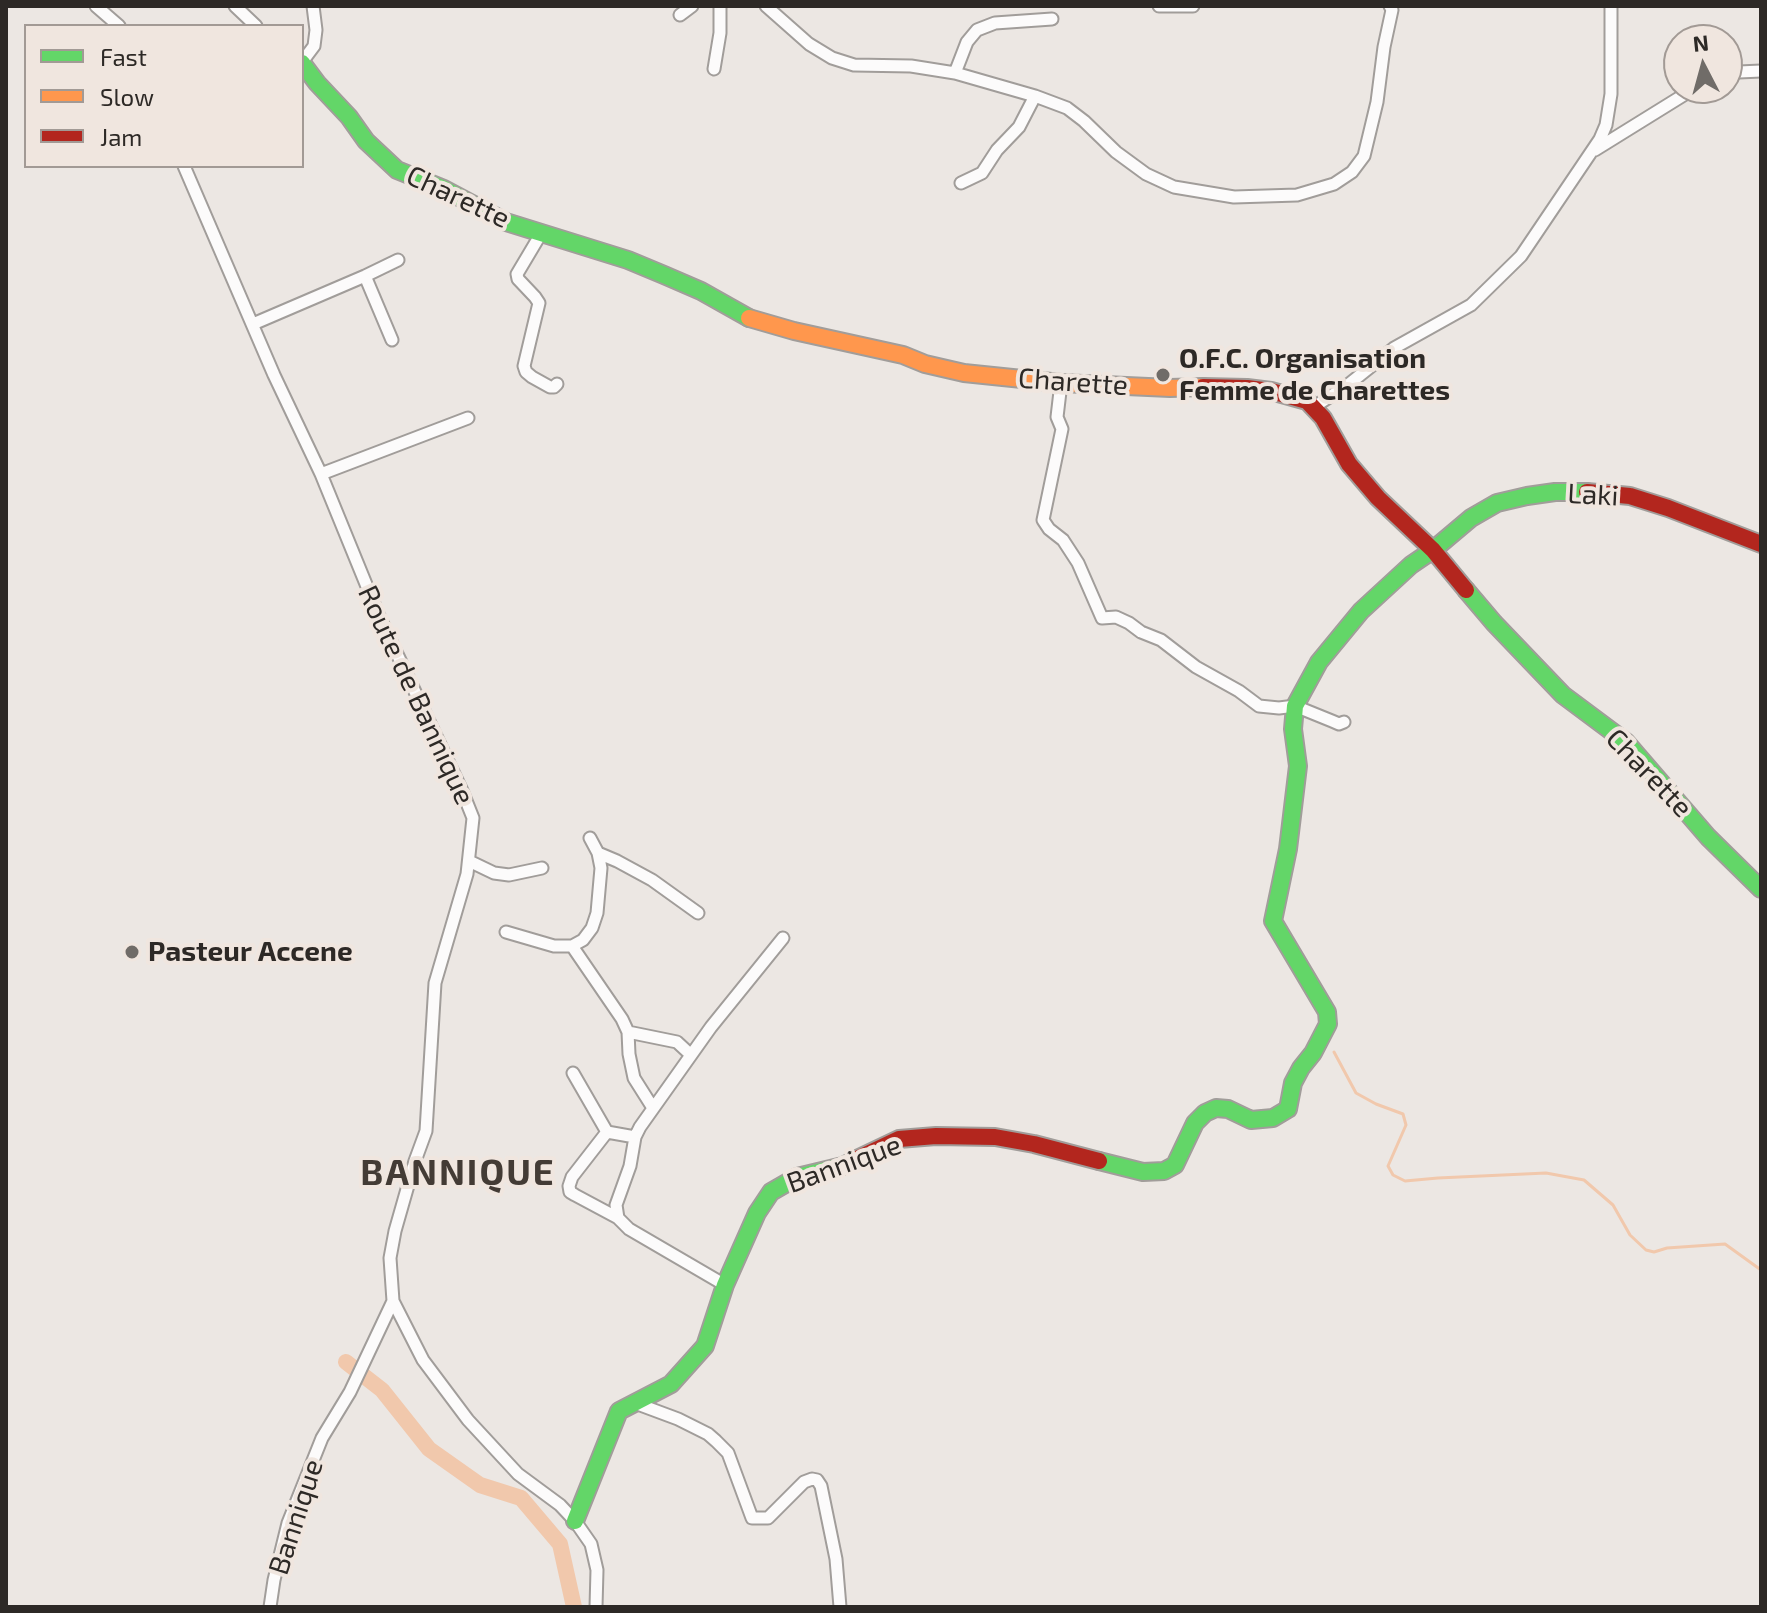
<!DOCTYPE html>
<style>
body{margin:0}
#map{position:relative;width:1767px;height:1613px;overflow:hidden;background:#ece7e3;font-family:"Exo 2",sans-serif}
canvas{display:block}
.frame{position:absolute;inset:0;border:8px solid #2d2926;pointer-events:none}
.legend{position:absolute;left:24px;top:24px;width:280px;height:144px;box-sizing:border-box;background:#f0e6df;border:2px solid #a29a95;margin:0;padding:10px 14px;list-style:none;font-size:24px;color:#2d2926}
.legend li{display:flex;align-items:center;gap:16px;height:40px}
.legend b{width:40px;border:2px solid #a29a95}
.north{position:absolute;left:1663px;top:24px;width:80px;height:80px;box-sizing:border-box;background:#f0e6df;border:2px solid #a29a95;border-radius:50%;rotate:354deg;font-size:22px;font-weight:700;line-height:32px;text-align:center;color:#2d2926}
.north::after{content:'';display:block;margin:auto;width:28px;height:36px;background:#706c68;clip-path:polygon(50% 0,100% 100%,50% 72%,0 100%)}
</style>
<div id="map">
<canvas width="1767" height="1613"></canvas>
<div class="frame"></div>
<ul class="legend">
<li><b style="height:10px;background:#63d668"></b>Fast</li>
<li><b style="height:10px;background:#ff974d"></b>Slow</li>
<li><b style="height:10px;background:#b3261e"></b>Jam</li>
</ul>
<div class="north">N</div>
</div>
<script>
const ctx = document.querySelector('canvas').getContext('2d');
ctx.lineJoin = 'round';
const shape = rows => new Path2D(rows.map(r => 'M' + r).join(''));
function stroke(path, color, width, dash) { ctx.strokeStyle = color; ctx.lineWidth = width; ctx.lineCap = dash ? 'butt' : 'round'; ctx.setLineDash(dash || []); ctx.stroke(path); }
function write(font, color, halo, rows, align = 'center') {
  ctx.font = font + ' "Exo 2",sans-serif'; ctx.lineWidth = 8; ctx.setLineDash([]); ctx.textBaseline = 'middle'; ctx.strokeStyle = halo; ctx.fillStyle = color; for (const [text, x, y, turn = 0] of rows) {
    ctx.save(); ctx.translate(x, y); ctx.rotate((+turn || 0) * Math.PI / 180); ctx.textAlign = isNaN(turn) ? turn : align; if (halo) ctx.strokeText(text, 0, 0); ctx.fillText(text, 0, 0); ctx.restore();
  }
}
stroke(shape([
 [1334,1052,1356,1093,1376,1104,1403,1114,1406,1125,1388,1166,1393,1175,1405,1181,1438,1178,1546,1173,1584,1180,1613,1205,1630,1235,1646,1250,1654,1252,1667,1248,1725,1244,1761,1270]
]), '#f1c8ac', 3);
stroke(shape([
 [346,1362,382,1390,429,1449,480,1485,521,1498,560,1544,574,1607]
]), '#f1c8ac', 16);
const street = shape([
 [96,6,119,26],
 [235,6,256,26],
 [766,6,809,44,832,58,854,65,911,66,955,73,1035,96,1067,108,1084,121,1116,152,1146,174,1174,187,1234,197,1297,195,1334,184,1352,172,1364,156,1377,102,1384,47,1392,10,1390,6],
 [1159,6,1193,6],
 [680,15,692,6],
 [302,62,314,46,316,30,313,6],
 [714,69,720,33,720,6],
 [955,73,967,42,977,30,995,23,1052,19],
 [1727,76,1739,72,1761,71],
 [1595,150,1695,88],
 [184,166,274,375,321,474,379,616,463,793,473,818,467,874,435,983,426,1131,415,1161,395,1231,390,1258,393,1301,423,1360,468,1420,518,1474,560,1505,575,1521,591,1544,597,1570,596,1607],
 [961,183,982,173,997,150,1019,127,1035,96],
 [542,232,517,274,518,279,535,297,539,303,524,366,526,372,532,377,550,387,554,387,557,384],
 [365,276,392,340],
 [253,324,365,276,398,260],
 [1061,383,1057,417,1062,429,1043,520,1049,529,1063,540,1078,563,1102,618,1116,617,1129,623,1141,632,1161,640,1196,667,1239,691,1259,706,1279,708,1295,706,1332,721,1339,724,1344,722],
 [1314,407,1349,384,1394,348,1471,305,1521,256,1600,139,1606,125,1611,94,1611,6],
 [321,474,468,418],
 [598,853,617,861,652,880,698,913],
 [469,861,494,873,509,875,542,868],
 [506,932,554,946,572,946,583,940,592,928,597,913,601,868,598,853,590,838],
 [572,946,622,1019,628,1032,629,1054,634,1078,653,1108],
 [628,1032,677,1042,691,1055],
 [573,1073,607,1132,635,1137],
 [607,1132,572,1177,569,1186,570,1192,575,1195,618,1218],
 [725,1285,629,1229,618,1218,616,1205,630,1166,635,1137,640,1127,711,1027,783,938],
 [635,1403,678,1419,708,1434,716,1441,728,1453,752,1518,768,1518,804,1482,812,1479,817,1480,821,1486,836,1559,840,1607],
 [270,1607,274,1580,288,1523,322,1438,350,1392,393,1301]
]);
const fast = shape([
 [302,63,317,83,349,117,366,141,397,170,444,189,506,222,628,260,664,275,701,291,749,318],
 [1466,590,1494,623,1563,695,1626,742,1708,837,1761,889],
 [1099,1161,1143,1172,1164,1171,1175,1165,1195,1123,1205,1113,1216,1108,1228,1109,1251,1120,1273,1118,1288,1109,1293,1083,1301,1068,1313,1053,1328,1024,1327,1012,1273,921,1288,849,1298,766,1293,729,1295,706,1319,662,1361,611,1411,565,1433,550,1471,518,1497,503,1527,496,1555,492,1587,492],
 [575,1521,619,1411,671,1384,705,1346,725,1285,757,1213,771,1192,797,1177,843,1166,857,1159]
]);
const slow = shape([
 [749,318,794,331,903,355,925,364,964,373,1061,383,1170,388,1203,387]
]);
const jam = shape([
 [1203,387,1247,388,1271,391,1307,401,1323,418,1349,464,1378,498,1433,550,1466,590],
 [1587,492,1630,496,1668,508,1761,544],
 [857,1159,899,1139,936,1136,995,1137,1034,1144,1099,1161]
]);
stroke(street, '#a19d9a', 15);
stroke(fast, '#a19d9a', 20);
stroke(slow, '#a19d9a', 20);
stroke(jam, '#a19d9a', 20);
stroke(street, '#fcfbfb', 11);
stroke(fast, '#63d668', 16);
stroke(slow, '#ff974d', 16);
stroke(jam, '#b3261e', 16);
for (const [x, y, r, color] of [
 [1163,375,8,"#706c68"],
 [132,952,8,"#706c68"]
]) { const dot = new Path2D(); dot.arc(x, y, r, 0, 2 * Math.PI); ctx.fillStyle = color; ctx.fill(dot); stroke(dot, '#f0e6df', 3); }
write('28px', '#2d2926', '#f0e6df', [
 ["Charette",458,197,25],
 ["Charette",1073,382,4],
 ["Laki",1593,495,3],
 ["Route de Bannique",416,695,65],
 ["Charette",1649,773,46],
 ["Bannique",844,1164,-20],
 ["Bannique",296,1517,-72]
]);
write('bold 28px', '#2d2926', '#f0e6df', [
 ["O.F.C. Organisation",1179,359],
 ["Femme de Charettes",1179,391],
 ["Pasteur Accene",148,952]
], 'left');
ctx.letterSpacing = '2px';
write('bold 36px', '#433b35', '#f0e6df', [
 ["BANNIQUE",458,1173]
]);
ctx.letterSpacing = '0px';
</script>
